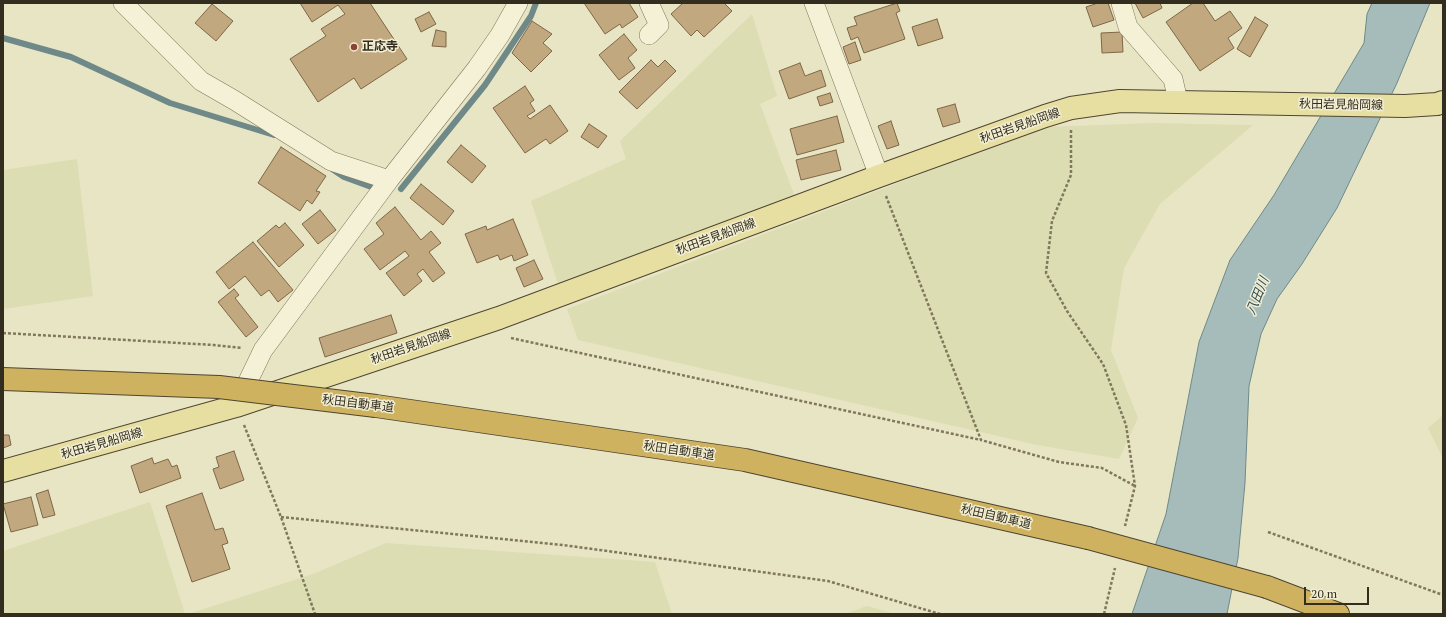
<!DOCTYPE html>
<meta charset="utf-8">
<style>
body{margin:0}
#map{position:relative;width:1446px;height:617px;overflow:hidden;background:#e8e5c5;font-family:"PT Serif",serif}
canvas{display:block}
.frame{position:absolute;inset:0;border:4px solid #332d1f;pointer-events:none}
.scale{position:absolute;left:1304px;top:587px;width:65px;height:18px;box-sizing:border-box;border:2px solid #332d1f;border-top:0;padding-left:5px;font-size:12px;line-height:14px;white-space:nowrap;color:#332d1f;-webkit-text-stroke:3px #f1eed3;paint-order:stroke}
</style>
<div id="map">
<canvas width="1446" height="617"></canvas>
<div class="frame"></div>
<div class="scale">20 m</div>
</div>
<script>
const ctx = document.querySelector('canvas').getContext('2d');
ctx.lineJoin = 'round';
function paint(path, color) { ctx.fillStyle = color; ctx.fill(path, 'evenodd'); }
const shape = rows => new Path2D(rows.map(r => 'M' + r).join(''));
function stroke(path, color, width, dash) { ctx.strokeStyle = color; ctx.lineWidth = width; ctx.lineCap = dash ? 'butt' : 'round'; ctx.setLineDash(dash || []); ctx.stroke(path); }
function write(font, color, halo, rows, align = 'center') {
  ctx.font = font + ' "PT Serif","Noto Sans JP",serif'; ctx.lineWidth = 3; ctx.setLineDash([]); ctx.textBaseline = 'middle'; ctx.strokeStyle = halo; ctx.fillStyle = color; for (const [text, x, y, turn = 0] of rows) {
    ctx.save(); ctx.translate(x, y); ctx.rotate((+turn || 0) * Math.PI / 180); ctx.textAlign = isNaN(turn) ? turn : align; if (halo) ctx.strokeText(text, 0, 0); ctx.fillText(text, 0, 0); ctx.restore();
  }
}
paint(shape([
 [752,14,777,96,760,104,795,197,558,284,531,201,626,159,620,141],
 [1152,123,1253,125,1160,204,1124,268,1111,350,1138,418,1119,459,1037,445,578,340,567,309,1045,127],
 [77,159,93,296,3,309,3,170],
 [1443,415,1443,459,1428,428],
 [150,502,185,614,3,614,3,551],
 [386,543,655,562,672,614,188,614,313,574],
 [867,606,895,614,845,614]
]), '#dcddb3');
const water = shape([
 [1372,3,1430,3,1397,83,1337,208,1302,264,1277,299,1261,334,1249,386,1245,483,1238,558,1227,614,1132,614,1166,514,1199,342,1230,260,1274,195,1364,43,1367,14,1372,3]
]);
paint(water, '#a6bcba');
stroke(water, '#6e8988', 1);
stroke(shape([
 [3,38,71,57,170,103,274,135],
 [332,169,344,177,374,188],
 [401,189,485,85,531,16,536,3]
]), '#6e8988', 6);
const building = shape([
 [300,3,370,3,407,59,361,89,354,78,318,102,290,59,326,36,321,29,345,14,338,5,312,22,300,3],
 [584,3,629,3,638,17,622,28,620,24,605,34,584,3],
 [683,3,724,3,732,11,704,37,697,30,691,36,671,14,683,3],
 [897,3,900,11,896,13,905,39,864,53,858,37,851,40,847,28,857,25,854,17,897,3],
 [1098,3,1108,3,1114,20,1093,27,1086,7,1098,3],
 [1135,3,1160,3,1162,8,1143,18,1135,3],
 [1193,3,1203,3,1215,21,1230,11,1242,28,1228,38,1234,48,1200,71,1166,22,1193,3],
 [212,4,233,21,216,41,195,23,212,4],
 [429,12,436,24,421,32,415,19,429,12],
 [1255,17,1268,25,1250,57,1237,49,1255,17],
 [937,19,943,38,918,46,912,27,937,19],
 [532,21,552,34,543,43,552,51,531,72,512,53,532,21],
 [436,30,446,32,446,47,432,46,436,30],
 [1122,32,1123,52,1102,53,1101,33,1122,32],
 [624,34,637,50,628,58,635,68,619,80,599,55,624,34],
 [855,42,861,60,849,64,843,47,855,42],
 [651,60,658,67,665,60,676,71,637,109,619,92,651,60],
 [800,63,805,76,821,70,826,86,789,99,779,71,800,63],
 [525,86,534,100,530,103,535,111,527,116,530,119,550,105,568,131,550,144,546,139,525,153,493,108,525,86],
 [830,93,833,102,820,106,817,97,830,93],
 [955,104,960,122,943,127,937,109,955,104],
 [837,116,844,142,797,155,790,129,837,116],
 [891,121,899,145,887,149,878,126,891,121],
 [589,124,607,136,598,148,581,137,589,124],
 [461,145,486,166,472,183,447,162,461,145],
 [281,147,326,176,316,191,320,192,312,204,307,200,300,211,258,183,281,147],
 [836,150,841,170,801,180,796,160,836,150],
 [421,184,454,211,443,225,410,198,421,184],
 [395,207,421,240,431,231,441,243,429,252,445,273,433,282,423,269,417,274,422,281,404,296,386,273,409,256,405,251,380,270,364,249,384,234,376,223,395,207],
 [320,210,336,230,318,244,302,224,320,210],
 [513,219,528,255,514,261,512,255,500,260,498,255,477,263,465,234,486,226,487,230,513,219],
 [285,223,304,245,279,267,257,241,276,225,279,228,285,223],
 [253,242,293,290,278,302,269,290,261,296,245,276,229,289,216,272,253,242],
 [534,260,543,279,524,287,516,268,534,260],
 [234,289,239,295,235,298,258,327,246,337,218,302,234,289],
 [391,315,397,333,325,357,319,338,391,315],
 [3,435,9,435,11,445,3,448,3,435],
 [234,451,244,480,220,489,213,469,219,467,216,457,234,451],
 [152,458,154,464,168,459,172,467,177,465,181,478,140,493,131,466,152,458],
 [48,490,55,515,43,518,36,494,48,490],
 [202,493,215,530,223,528,228,543,222,545,230,569,192,582,166,506,202,493],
 [31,497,38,525,11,532,3,504,31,497]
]);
paint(building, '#c2a87f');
stroke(building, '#7d6746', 1);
const minor = shape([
 [123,3,201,81,234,100,331,161,389,180],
 [649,3,659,25,649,35],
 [814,3,879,176],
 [1121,3,1128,27,1173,79,1178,101],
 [238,402,263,350,389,180,477,68,500,35,518,3]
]);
const primary = shape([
 [3,471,236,406,499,318,879,176,1045,116,1071,108,1120,101,1405,106,1437,104,1443,102]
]);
const motorway = shape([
 [376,406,745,460,1088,538],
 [1267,587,1338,614]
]);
stroke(minor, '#81775d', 20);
stroke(primary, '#4f4531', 24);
stroke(motorway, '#4f4531', 24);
stroke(shape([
 [1071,130,1071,175,1052,221,1046,273,1067,311,1103,364,1126,425,1135,486,1125,526],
 [886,196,981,440,1059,462,1102,468,1135,486],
 [3,333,214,345,242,348],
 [511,338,981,440],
 [244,425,281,517,315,614],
 [281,517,563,545,828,581,940,614],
 [1268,532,1443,595],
 [1104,614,1115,568]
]), '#81775d', 2.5, [3, 2]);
stroke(minor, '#f4f1d7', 19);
stroke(primary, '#e7dfa1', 22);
stroke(motorway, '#ceb260', 22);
const motorwayBridge = shape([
 [3,379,219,387,376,406],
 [1088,538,1267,587]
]);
stroke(motorwayBridge, '#4f4531', 24, []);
stroke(motorwayBridge, '#ceb260', 22);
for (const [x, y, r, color] of [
 [354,47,4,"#894435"]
]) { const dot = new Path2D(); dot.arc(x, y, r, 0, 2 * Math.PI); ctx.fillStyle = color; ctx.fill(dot); stroke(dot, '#f1eed3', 1.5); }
write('bold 12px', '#332d1f', '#f1eed3', [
 ["正応寺",362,47]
], 'left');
write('12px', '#332d1f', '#f1eed3', [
 ["秋田岩見船岡線",1341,105,1],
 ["秋田岩見船岡線",1020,126,-19],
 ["秋田岩見船岡線",716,237,-20],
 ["秋田岩見船岡線",411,347,-19],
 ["秋田自動車道",358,404,7],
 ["秋田岩見船岡線",102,444,-16],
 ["秋田自動車道",679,451,8],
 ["秋田自動車道",996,517,13]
]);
write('italic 13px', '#304d51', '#f1eed3', [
 ["八田川",1258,296,-68]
]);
</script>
